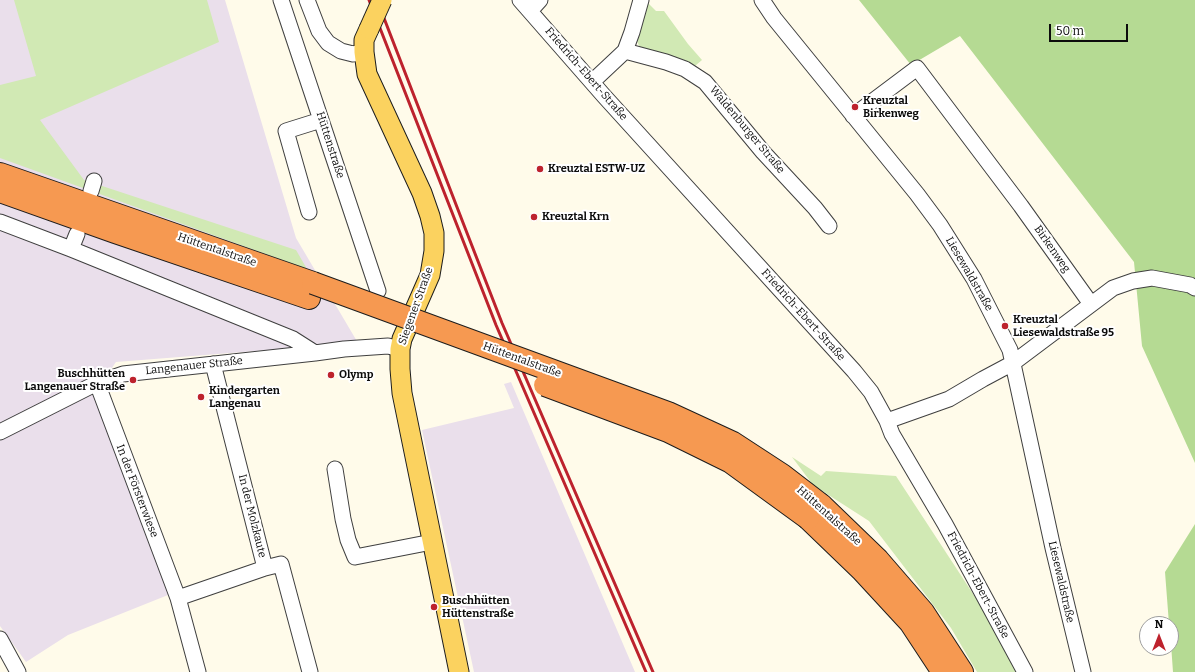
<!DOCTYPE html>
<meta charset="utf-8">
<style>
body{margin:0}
#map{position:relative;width:1195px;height:672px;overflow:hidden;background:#fffbea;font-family:Bitter,serif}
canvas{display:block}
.north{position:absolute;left:1139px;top:616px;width:40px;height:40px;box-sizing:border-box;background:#fff;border:1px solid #9e9e9e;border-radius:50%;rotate:0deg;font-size:11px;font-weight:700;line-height:16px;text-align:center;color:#0c0c0c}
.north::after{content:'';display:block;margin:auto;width:14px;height:18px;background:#bd222d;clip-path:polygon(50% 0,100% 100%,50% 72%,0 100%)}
.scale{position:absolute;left:1049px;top:24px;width:79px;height:18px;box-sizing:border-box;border:2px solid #0c0c0c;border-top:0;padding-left:5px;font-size:12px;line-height:14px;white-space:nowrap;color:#0c0c0c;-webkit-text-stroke:3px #fff;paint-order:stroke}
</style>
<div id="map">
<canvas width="1195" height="672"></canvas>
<div class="north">N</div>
<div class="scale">50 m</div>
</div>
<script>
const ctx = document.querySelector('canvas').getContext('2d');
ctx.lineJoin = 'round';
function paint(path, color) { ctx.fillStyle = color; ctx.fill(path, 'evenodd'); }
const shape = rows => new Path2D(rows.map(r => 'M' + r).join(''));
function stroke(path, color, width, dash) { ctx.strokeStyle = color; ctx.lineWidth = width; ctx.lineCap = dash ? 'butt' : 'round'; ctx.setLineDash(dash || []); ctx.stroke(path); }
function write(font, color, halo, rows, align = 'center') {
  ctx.font = font + ' Bitter,serif'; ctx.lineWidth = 4; ctx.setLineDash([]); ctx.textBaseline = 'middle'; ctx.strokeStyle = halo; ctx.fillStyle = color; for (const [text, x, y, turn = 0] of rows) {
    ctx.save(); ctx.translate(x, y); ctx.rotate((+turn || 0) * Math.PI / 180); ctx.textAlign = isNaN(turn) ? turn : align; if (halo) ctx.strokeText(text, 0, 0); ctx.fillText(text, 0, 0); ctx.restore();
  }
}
paint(shape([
 [0,0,225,0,296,238,358,343,116,362,98,388,168,595,68,635,26,662,0,626],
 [511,382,635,672,474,672,422,430,514,408,504,384]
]), '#eadfeb');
paint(shape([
 [14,0,207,0,219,42,40,120,84,180,296,250,307,269,0,158,0,85,36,76],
 [648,3,656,11,664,11,688,44,702,60,695,66,665,54,640,48,637,41],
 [792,457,821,476,826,471,896,476,1013,655,1022,672,977,672,951,628,869,521,813,485]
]), '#d1e9b4');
paint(shape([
 [859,0,1195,0,1195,463,1142,346,1134,262,960,36,911,65],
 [1195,524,1195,672,1173,672,1171,644,1171,624,1169,624,1165,572]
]), '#b5da93');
const minor = shape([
 [281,0,378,291],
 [307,0,319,31,328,43,341,51,353,54,364,52],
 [520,0,604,96,854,371,871,392,887,421,892,434,945,524,1025,672],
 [762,0,774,18,917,194,940,225,974,279,1010,350,1053,548,1083,672],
 [530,11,540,0],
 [625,51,666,62,685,69,705,82,763,152,815,208,829,226],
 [592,82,625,51,632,32,641,0],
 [853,116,917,68,1021,206,1091,304],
 [91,191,94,181],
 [309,212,286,131,321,120],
 [0,222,71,249,293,339,315,353],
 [71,249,77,234],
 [213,364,265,568],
 [97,383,178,598,198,672],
 [887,421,949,399,983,379,1013,363,1113,288,1133,281,1152,278,1190,285,1195,288],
 [0,432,97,383,123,374,315,353,344,349,388,346,400,349],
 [335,469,343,519,348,540,355,557,432,542],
 [178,598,265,568,281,564,310,672],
 [0,639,18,672]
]);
const major = shape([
 [369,29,364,40,364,52,367,74,422,193,430,216,434,233,434,251,430,275,402,339,400,349,400,369,402,393,459,672]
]);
const highway = shape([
 [0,174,313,283],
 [0,191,115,232,309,298],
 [821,505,878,560,923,612,962,672],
 [808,518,862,570,910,622,943,672]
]);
stroke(minor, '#3f3f3f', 17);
stroke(major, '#1d1d1d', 21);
stroke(highway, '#1d1d1d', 24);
stroke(minor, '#fff', 15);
stroke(major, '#fbd25f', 19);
stroke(highway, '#f69951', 22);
stroke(shape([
 [369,0,496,325,646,672],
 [377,0,467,233,502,323,653,672]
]), '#bd222d', 3);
const majorBridge = shape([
 [369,29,382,0]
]);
const highwayBridge = shape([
 [313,283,668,413,733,443,782,475,821,505],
 [545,385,668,431,731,462,808,518]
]);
stroke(majorBridge, '#1d1d1d', 21, []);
stroke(highwayBridge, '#1d1d1d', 24, []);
stroke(majorBridge, '#fbd25f', 19);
stroke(highwayBridge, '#f69951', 22);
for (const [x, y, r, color] of [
 [855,107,4,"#bd222d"],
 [540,169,4,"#bd222d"],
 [534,217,4,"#bd222d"],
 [1005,326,4,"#bd222d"],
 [331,375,4,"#bd222d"],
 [133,380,4,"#bd222d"],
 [201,397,4,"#bd222d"],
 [434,607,4,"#bd222d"]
]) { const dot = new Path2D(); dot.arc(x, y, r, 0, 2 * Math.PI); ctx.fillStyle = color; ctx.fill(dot); stroke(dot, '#fff', 1.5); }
write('11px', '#0c0c0c', '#fff', [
 ["Friedrich-Ebert-Straße",586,74,49],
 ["Waldenburger Straße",747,130,50],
 ["Hüttenstraße",330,145,72],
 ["Birkenweg",1052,249,55],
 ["Hüttentalstraße",217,250,19],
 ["Liesewaldstraße",969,274,60],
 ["Siegener Straße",416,306,-70],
 ["Friedrich-Ebert-Straße",803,315,48],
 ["Hüttentalstraße",522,360,20],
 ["Langenauer Straße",194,366,-6],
 ["In der Försterwiese",137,491,69],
 ["In der Molzkaute",252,516,76],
 ["Hüttentalstraße",829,516,42],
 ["Liesewaldstraße",1061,582,77],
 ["Friedrich-Ebert-Straße",978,585,62]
]);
write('bold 11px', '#0c0c0c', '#fff', [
 ["Kreuztal",863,101],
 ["Birkenweg",863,114],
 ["Kreuztal ESTW-UZ",548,169],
 ["Kreuztal Krn",542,217],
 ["Kreuztal",1013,320],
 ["Liesewaldstraße 95",1013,333],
 ["Buschhütten",125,374,"right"],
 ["Langenauer Straße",125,387,"right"],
 ["Olymp",339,375],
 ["Kindergarten",209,391],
 ["Langenau",209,404],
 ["Buschhütten",442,601],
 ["Hüttenstraße",442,614]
], 'left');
</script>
